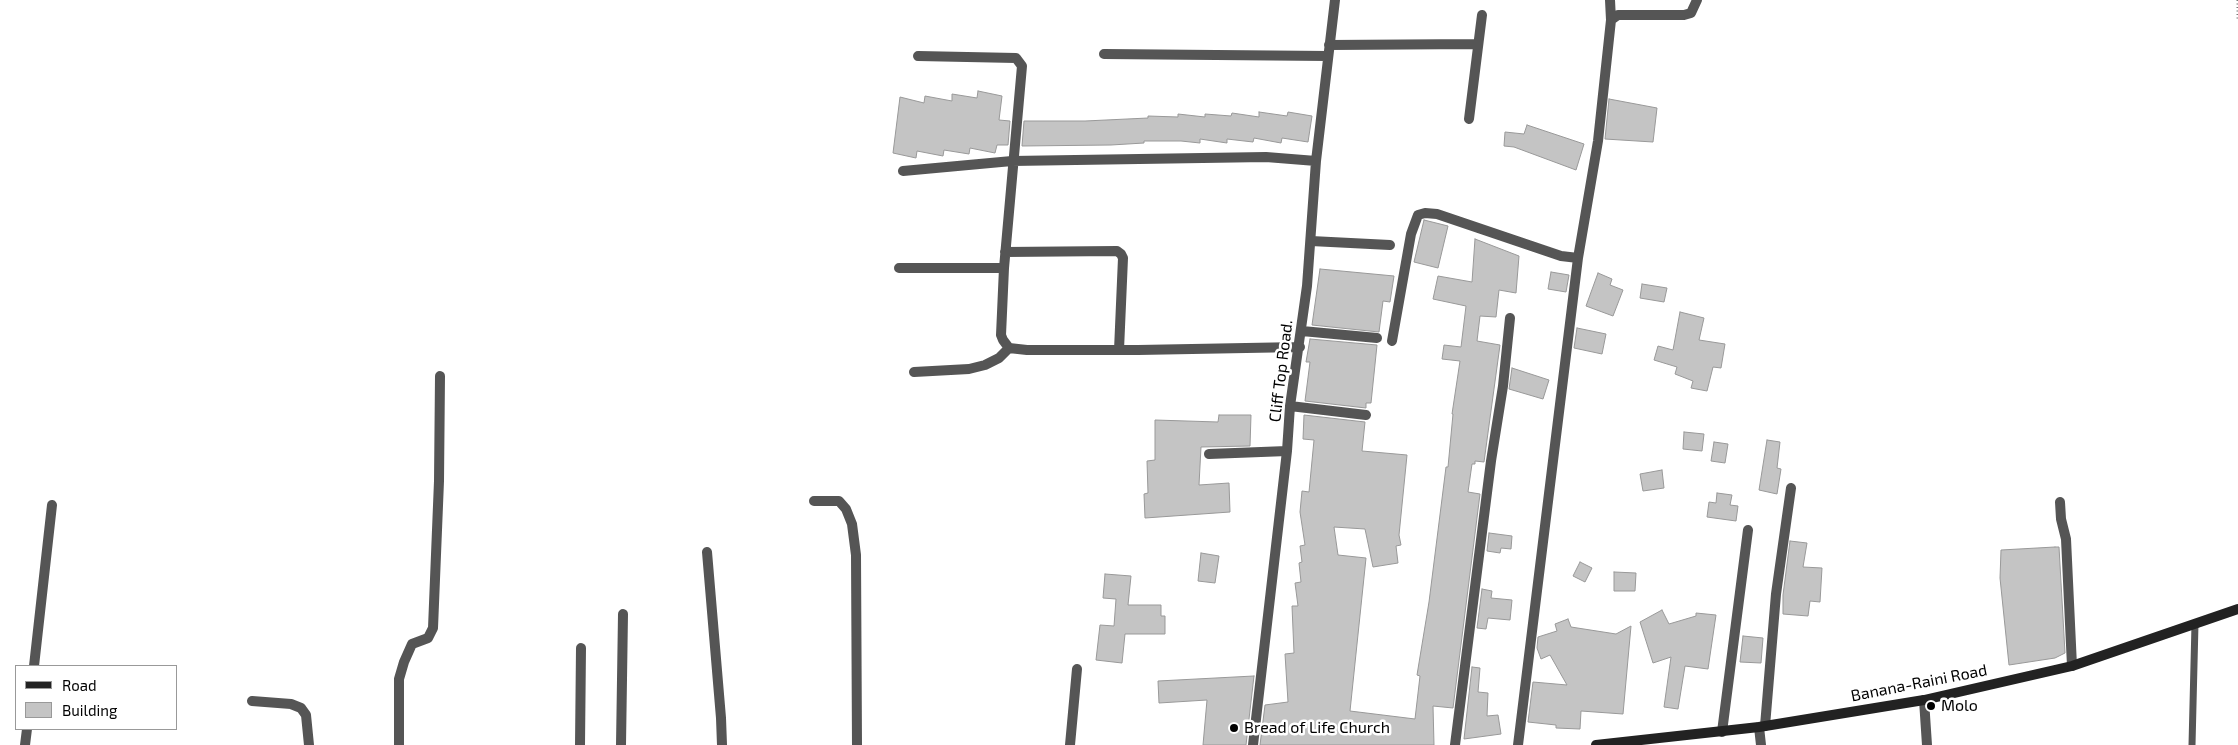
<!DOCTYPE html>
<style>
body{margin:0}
#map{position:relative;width:2238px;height:745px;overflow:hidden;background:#fff;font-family:"Exo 2",sans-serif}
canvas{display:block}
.legend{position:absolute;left:15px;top:665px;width:162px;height:65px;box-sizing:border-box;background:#fff;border:1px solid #999;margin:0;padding:6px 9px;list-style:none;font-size:15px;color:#000}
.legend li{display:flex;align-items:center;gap:10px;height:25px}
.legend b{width:25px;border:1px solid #999}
</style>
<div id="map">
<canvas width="2238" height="745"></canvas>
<ul class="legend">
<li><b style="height:6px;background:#222"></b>Road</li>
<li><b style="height:14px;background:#c4c4c4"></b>Building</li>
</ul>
</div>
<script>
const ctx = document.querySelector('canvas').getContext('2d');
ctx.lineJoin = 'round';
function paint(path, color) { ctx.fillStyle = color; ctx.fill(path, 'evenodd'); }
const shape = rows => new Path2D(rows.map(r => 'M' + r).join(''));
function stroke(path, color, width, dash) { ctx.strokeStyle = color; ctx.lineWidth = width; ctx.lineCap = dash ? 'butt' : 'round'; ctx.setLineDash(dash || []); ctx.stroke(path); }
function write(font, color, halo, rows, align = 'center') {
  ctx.font = font + ' "Exo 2",sans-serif'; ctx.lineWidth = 5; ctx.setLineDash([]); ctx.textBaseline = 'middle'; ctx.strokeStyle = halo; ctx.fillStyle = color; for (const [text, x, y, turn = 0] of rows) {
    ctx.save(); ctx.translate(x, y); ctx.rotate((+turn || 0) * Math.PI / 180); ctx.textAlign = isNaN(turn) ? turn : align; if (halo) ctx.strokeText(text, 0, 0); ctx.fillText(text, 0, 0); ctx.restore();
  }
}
const building = shape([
 [978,91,1002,96,999,120,1010,121,1008,145,997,145,995,153,970,148,969,154,944,150,943,156,917,151,916,158,893,153,900,97,924,103,925,96,952,101,952,94,977,98,978,91],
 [1609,99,1657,108,1653,142,1605,139,1609,99],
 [1259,112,1287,116,1288,112,1312,116,1308,142,1282,138,1281,143,1254,138,1253,142,1227,139,1227,143,1200,139,1200,143,1181,141,1144,141,1144,143,1111,145,1022,146,1024,121,1085,121,1148,118,1148,116,1178,117,1178,114,1205,117,1205,114,1231,116,1232,113,1259,117,1259,112],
 [1527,125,1584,144,1576,170,1514,147,1504,146,1505,132,1524,134,1527,125],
 [1424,220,1448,226,1438,268,1414,262,1424,220],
 [1475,239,1519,256,1516,293,1499,290,1496,317,1480,316,1477,341,1500,345,1484,462,1475,461,1475,464,1472,464,1468,492,1480,494,1453,708,1433,706,1434,745,1260,745,1265,705,1288,702,1285,654,1294,653,1292,606,1298,606,1295,583,1301,582,1299,563,1302,562,1300,546,1305,545,1300,512,1302,491,1309,492,1314,440,1303,439,1304,415,1365,422,1362,451,1407,455,1399,535,1401,545,1396,546,1398,563,1373,567,1365,529,1334,527,1338,555,1366,558,1350,711,1415,719,1420,676,1417,675,1429,602,1446,467,1448,467,1453,414,1452,414,1460,361,1442,359,1444,345,1461,347,1466,306,1433,299,1438,276,1472,282,1475,239],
 [1320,269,1394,276,1390,302,1383,301,1379,332,1312,325,1320,269],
 [1551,272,1569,275,1566,292,1548,289,1551,272],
 [1598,273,1612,279,1610,285,1623,290,1613,316,1586,306,1598,273],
 [1642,284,1667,288,1664,302,1640,298,1642,284],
 [1680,312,1704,318,1699,340,1725,344,1721,368,1713,367,1707,391,1691,388,1693,381,1675,374,1677,367,1654,360,1658,346,1673,350,1680,312],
 [1577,328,1606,334,1602,354,1574,348,1577,328],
 [1310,339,1377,345,1371,403,1366,403,1366,408,1305,401,1310,362,1306,362,1310,339],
 [1512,368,1549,380,1543,399,1509,389,1512,368],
 [1219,415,1251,415,1250,446,1201,447,1199,485,1229,483,1230,512,1145,518,1144,494,1148,493,1147,461,1155,460,1155,420,1218,422,1219,415],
 [1684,432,1704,434,1702,451,1683,449,1684,432],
 [1767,440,1780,442,1777,468,1781,469,1777,494,1759,490,1767,440],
 [1714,442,1728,444,1725,463,1711,461,1714,442],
 [1662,470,1664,488,1643,491,1640,474,1662,470],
 [1717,493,1732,495,1730,505,1738,506,1736,521,1707,517,1709,502,1716,503,1717,493],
 [1489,533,1512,536,1511,549,1501,548,1500,553,1487,551,1489,533],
 [1790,541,1807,543,1803,567,1822,568,1820,602,1810,601,1808,616,1783,614,1783,595,1790,541],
 [2055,547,2059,547,2065,653,2055,658,2009,665,2000,578,2001,550,2055,547],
 [1201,553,1219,556,1215,583,1198,581,1201,553],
 [1580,562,1592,568,1585,582,1573,576,1580,562],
 [1614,572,1636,573,1635,591,1614,591,1614,572],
 [1105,574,1131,576,1128,605,1161,605,1161,616,1165,616,1165,634,1125,634,1122,663,1096,660,1100,625,1114,626,1116,599,1103,598,1105,574],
 [1482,589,1492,591,1491,598,1512,600,1510,620,1488,618,1486,629,1477,628,1482,589],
 [1662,610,1669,624,1696,616,1696,613,1716,615,1708,669,1685,666,1678,709,1664,707,1671,657,1653,663,1640,622,1662,610],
 [1568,619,1571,627,1616,634,1631,626,1623,714,1581,711,1580,729,1556,728,1556,725,1528,722,1533,682,1567,685,1550,655,1541,659,1537,648,1538,637,1557,631,1555,624,1568,619],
 [1743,636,1763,638,1761,663,1740,662,1743,636],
 [1472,667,1480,668,1478,692,1488,693,1487,716,1498,715,1501,734,1464,739,1472,667],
 [1254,676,1246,745,1203,745,1207,700,1159,703,1158,681,1254,676]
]);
paint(building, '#c4c4c4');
stroke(building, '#999', 1);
stroke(shape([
 [2238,0,2238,21]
]), '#777', 3, [1, 2.5]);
stroke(shape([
 [2192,745,2195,624]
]), '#555', 7);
stroke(shape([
 [1610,0,1611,20],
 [1329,45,1478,44],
 [1104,54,1328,56],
 [918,56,1016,58,1022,66,1004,268,1001,335,1003,340,1009,348,1027,350,1138,350,1300,347],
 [1469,119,1482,15],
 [903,171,1012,161,1266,157,1316,161],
 [1311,241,1390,245],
 [1005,252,1117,251,1121,254,1123,258,1119,350],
 [899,268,1004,268],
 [1302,331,1377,338],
 [1392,341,1411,234,1418,215,1425,213,1437,214,1561,256,1578,258],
 [914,372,969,369,985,365,999,358,1009,348],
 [1290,406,1366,415],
 [1209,454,1287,451],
 [814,501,839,501,846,509,852,524,856,555,857,745],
 [2060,502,2061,519,2066,539,2072,666],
 [707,552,721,718,722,745],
 [34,666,52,505],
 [1924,700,1927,745],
 [252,701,291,704,301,708,306,715,309,745],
 [1765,726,1776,594,1791,488],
 [1759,727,1761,745],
 [1722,732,1748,530],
 [25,745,27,729],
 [399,745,399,679,404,662,412,644,428,638,433,628,439,481,440,376],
 [580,745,581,648],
 [621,745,623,614],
 [1070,745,1077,669],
 [1253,745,1287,451,1290,406,1307,286,1316,161,1335,0],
 [1455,745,1491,461,1503,386,1510,318],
 [1518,745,1578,258,1598,141,1611,20,1618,15,1684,15,1691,13,1697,0]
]), '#555', 10);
stroke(shape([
 [1596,745,1759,727,1924,700,2072,666,2238,609]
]), '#222', 10);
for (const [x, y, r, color] of [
 [1931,706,5,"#000"],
 [1234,728,5,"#000"]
]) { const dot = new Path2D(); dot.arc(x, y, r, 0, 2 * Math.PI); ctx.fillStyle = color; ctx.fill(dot); stroke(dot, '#fff', 2); }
write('16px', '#000', '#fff', [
 ["Cliff Top Road.",1281,371,-83],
 ["Banana-Raini Road",1919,683,-11]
]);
write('16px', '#000', '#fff', [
 ["Molo",1941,706],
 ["Bread of Life Church",1244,728]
], 'left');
</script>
